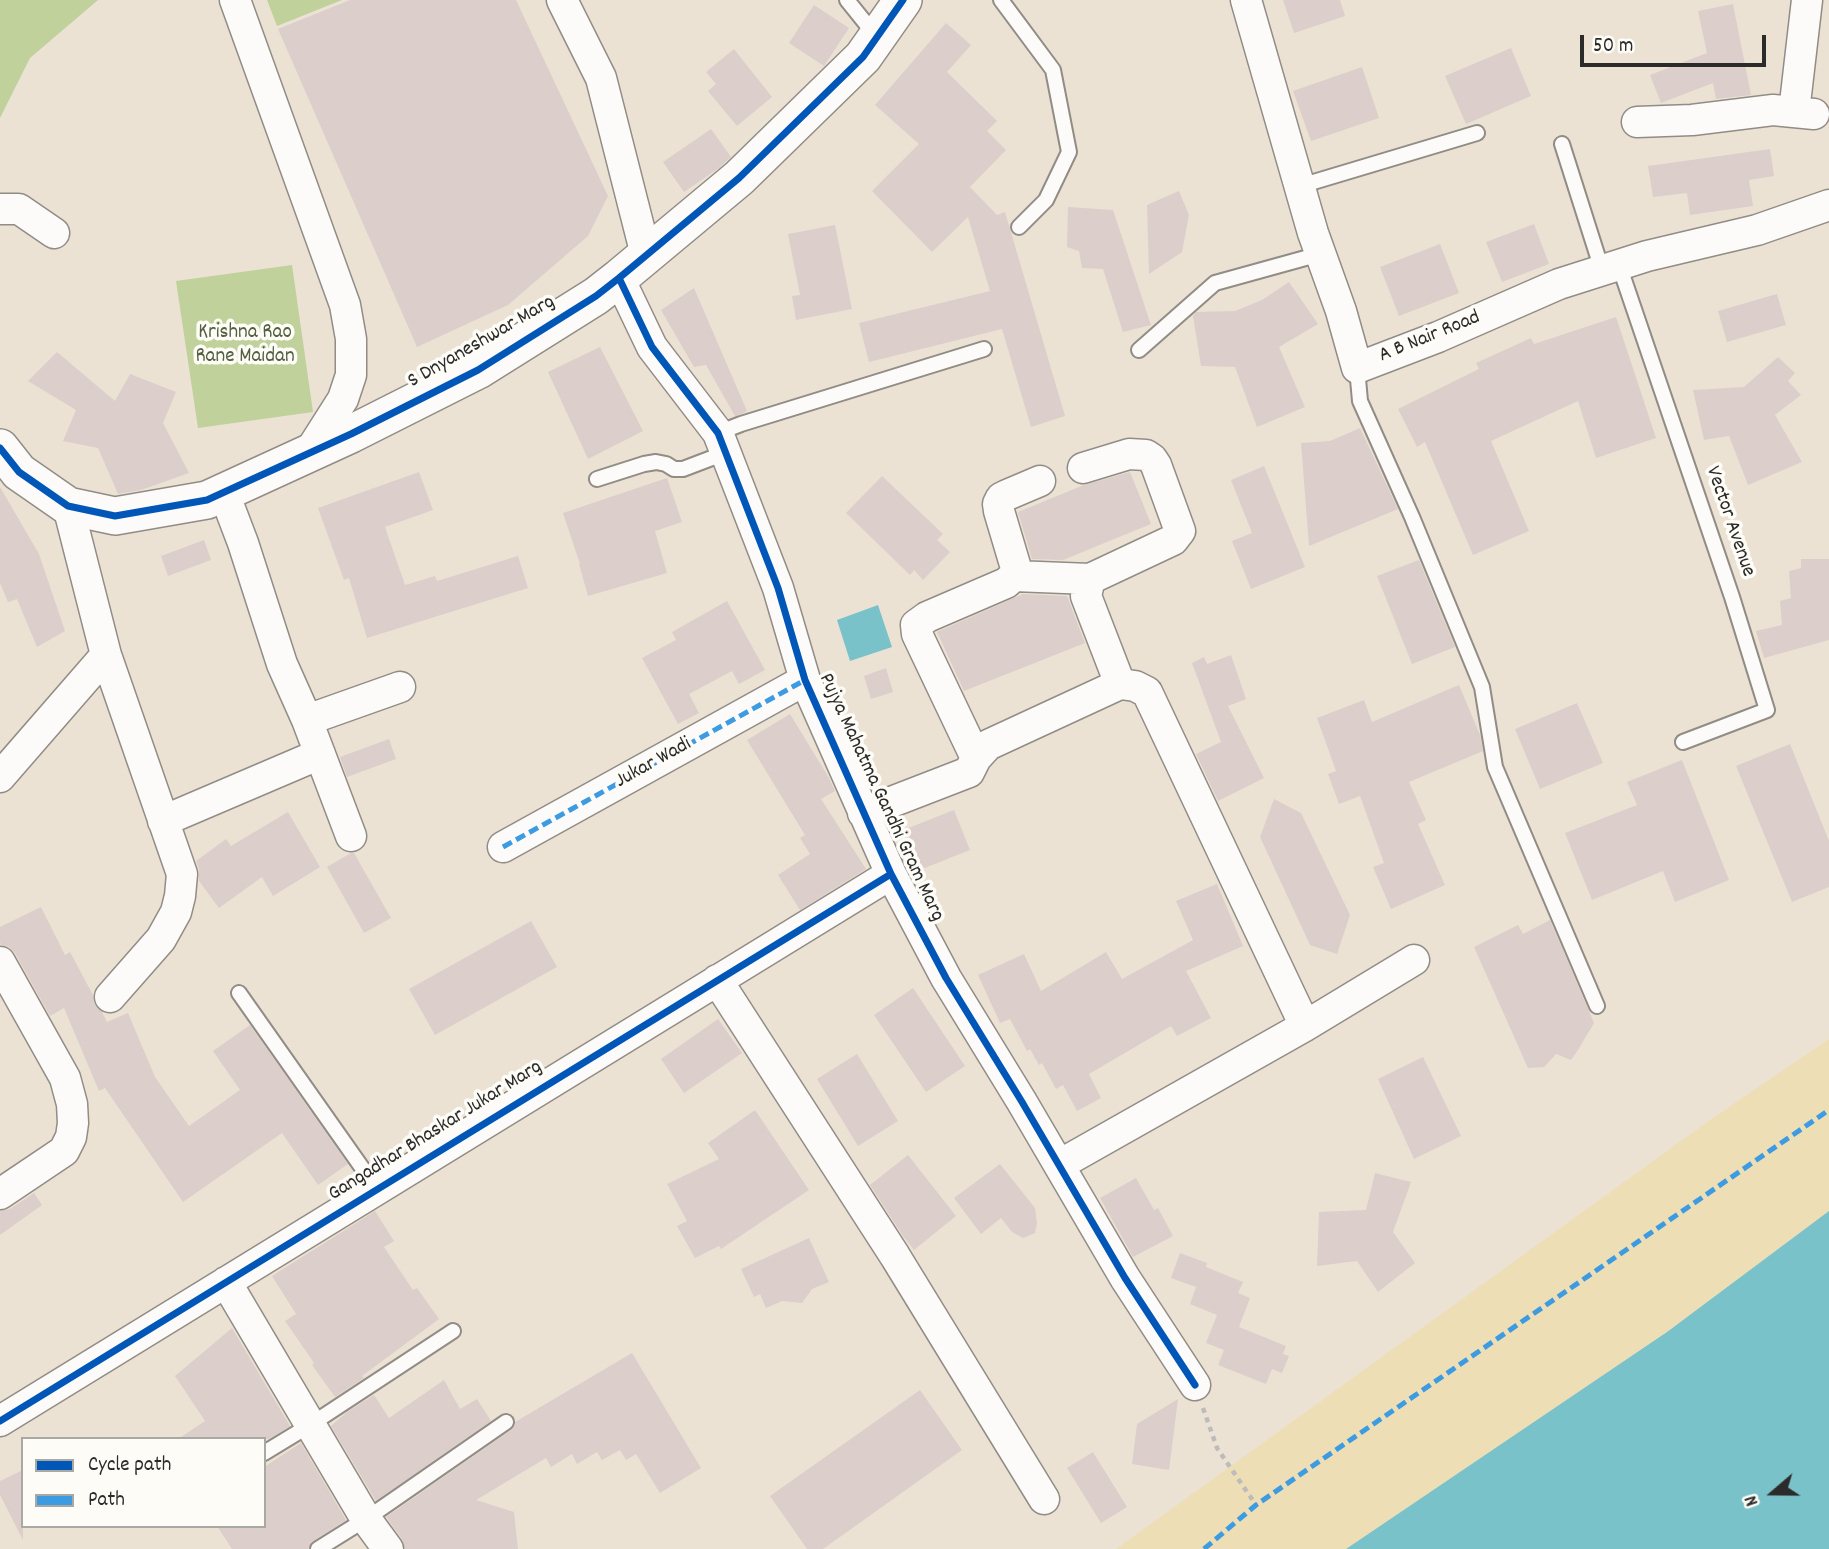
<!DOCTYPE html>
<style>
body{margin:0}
#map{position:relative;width:1829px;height:1549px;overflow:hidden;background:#ebe2d4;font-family:Dekko,sans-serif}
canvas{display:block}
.legend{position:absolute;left:21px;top:1437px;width:245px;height:91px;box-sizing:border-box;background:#fdfcf7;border:2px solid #a9a8a5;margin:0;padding:9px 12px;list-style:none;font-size:21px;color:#2b2b2b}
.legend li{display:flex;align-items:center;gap:14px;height:35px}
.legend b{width:35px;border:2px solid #a9a8a5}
.north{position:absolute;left:1738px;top:1458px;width:70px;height:70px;-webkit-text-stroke:5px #fdfcf7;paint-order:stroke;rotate:250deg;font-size:19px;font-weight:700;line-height:28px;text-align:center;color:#2b2b2b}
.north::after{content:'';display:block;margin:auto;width:24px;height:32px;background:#2b2b2b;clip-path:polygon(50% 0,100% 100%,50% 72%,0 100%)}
.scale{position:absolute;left:1580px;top:35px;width:186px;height:32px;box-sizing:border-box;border:4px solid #2b2b2b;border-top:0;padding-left:9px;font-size:21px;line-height:24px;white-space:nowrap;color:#2b2b2b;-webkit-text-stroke:5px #fdfcf7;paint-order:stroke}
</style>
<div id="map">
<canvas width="1829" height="1549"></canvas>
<ul class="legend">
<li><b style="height:9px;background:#0057b8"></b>Cycle path</li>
<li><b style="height:9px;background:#3d9ce1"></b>Path</li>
</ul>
<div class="north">N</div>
<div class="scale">50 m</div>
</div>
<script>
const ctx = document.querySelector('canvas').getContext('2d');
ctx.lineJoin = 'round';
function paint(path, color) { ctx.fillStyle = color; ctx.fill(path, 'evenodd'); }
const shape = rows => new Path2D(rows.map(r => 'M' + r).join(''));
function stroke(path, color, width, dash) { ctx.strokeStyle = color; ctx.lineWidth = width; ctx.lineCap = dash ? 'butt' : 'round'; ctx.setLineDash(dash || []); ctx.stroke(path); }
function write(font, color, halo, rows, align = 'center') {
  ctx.font = font + ' Dekko,sans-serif'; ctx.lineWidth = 7; ctx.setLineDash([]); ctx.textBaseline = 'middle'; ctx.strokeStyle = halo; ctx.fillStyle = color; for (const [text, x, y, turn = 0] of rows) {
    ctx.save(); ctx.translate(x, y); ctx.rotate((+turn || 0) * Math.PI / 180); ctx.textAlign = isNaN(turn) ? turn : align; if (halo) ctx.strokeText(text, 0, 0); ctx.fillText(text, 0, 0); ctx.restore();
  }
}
paint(shape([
 [0,0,98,0,30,58,0,118],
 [267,0,342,0,277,26],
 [292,265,313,412,198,428,176,281]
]), '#c0d19b');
paint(shape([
 [1829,1039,1829,1211,1667,1332,1346,1549,1116,1549,1710,1120]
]), '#eddeb6');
paint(shape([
 [878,605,892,647,850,661,837,620],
 [1829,1211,1829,1549,1346,1549,1667,1332]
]), '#79c2c9');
paint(shape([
 [350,0,516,0,608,196,588,236,508,305,417,347,278,29],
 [1283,0,1340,0,1345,16,1294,33],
 [1733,4,1751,95,1716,99,1713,83,1661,103,1650,75,1707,53,1698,11],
 [814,5,849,28,824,66,789,43],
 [946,23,971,45,947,72,997,121,987,131,1006,150,970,187,997,215,1005,212,1065,416,1031,427,1002,329,869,362,859,323,990,291,968,217,932,252,872,191,919,144,875,105],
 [1511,48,1531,96,1466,124,1445,76],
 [734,49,772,97,737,126,708,91,716,84,706,72],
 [1362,67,1379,118,1311,141,1293,91],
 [711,129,731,157,719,168,684,192,663,162],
 [1770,149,1774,176,1749,180,1753,206,1690,215,1687,193,1653,197,1648,166],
 [1179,191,1189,215,1182,252,1149,274,1147,205],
 [1068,207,1113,210,1151,325,1123,332,1103,269,1082,268,1079,251,1067,247],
 [1534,224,1549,264,1502,282,1486,242],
 [835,225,852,309,796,320,792,296,800,295,788,234],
 [1440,244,1459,293,1399,316,1380,267],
 [1289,282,1318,324,1279,347,1305,407,1257,427,1235,367,1201,366,1193,316,1196,312,1235,311,1262,300],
 [694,288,747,411,742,414,735,416,706,365,694,367,661,310],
 [1777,294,1786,325,1727,342,1718,311],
 [1616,317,1656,438,1596,458,1578,401,1491,441,1529,531,1473,555,1425,442,1417,447,1398,409,1479,369,1476,363,1531,338,1534,344],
 [600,347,643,431,588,459,548,372],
 [57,352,115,401,130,374,176,392,163,423,189,473,141,490,118,494,98,448,63,441,76,410,28,381],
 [1778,357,1795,373,1788,381,1801,395,1775,415,1802,462,1748,485,1729,436,1704,440,1693,390,1744,387],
 [1360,428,1398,509,1309,546,1301,443,1330,441],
 [1264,466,1305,567,1251,589,1232,541,1252,533,1231,480],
 [419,472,433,510,385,527,405,585,435,576,437,581,518,556,528,588,367,638,349,578,344,580,318,508],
 [1130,472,1151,524,1063,560,1032,559,1018,512,1084,485],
 [882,476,943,534,937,540,950,552,923,580,914,570,910,575,846,513],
 [667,478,682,522,655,531,667,573,588,596,579,564,580,564,563,513],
 [0,487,39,554,65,631,37,647,17,599,8,602,0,583],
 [204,540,211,560,168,576,161,556],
 [1801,559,1829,559,1829,640,1764,658,1756,631,1782,625,1780,601,1791,598,1789,571,1801,568],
 [1419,560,1455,647,1412,664,1377,576],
 [1023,594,1067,596,1085,643,964,691,937,632],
 [727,601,765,670,739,684,732,671,689,694,699,713,678,724,642,658,676,640,672,632],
 [1231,655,1246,699,1228,706,1264,778,1218,801,1196,754,1221,742,1192,663,1204,657,1207,664],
 [886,668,893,692,871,699,864,676],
 [1459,685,1480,735,1483,751,1409,782,1426,820,1418,824,1445,885,1391,909,1373,867,1384,863,1360,796,1339,804,1328,774,1336,771,1317,718,1364,700,1372,722],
 [1577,703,1603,763,1540,789,1515,729],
 [790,714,829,778,835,791,821,799,866,869,800,910,778,875,810,854,800,838,805,835,747,740],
 [389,739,396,759,347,777,340,757],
 [1790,744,1829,841,1829,887,1792,902,1736,766],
 [1682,760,1729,880,1675,902,1663,871,1592,900,1565,833,1637,805,1627,782],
 [1274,799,1301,813,1350,915,1337,954,1310,945,1260,837],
 [954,810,970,850,922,869,906,829],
 [288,812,320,867,273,896,262,877,219,908,199,881,199,869,196,861,226,839,231,846],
 [351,853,354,853,391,918,364,933,327,867],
 [1217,884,1243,946,1186,971,1211,1018,1177,1036,1171,1026,1089,1074,1101,1098,1077,1111,1063,1085,1056,1089,1042,1063,1039,1065,1030,1049,1027,1051,1010,1019,1000,1023,978,975,1024,954,1041,991,1106,952,1122,979,1193,940,1176,901],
 [41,907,65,955,70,952,93,995,94,1003,102,1012,107,1022,128,1013,155,1077,189,1126,240,1090,213,1051,250,1025,348,1164,318,1185,282,1133,183,1202,105,1088,99,1091,64,1008,50,1016,15,953,9,947,1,945,0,942,0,927],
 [1550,920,1594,1023,1578,1050,1571,1060,1556,1054,1544,1067,1528,1068,1474,947,1518,925,1523,934],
 [531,921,557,967,435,1035,409,989],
 [913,988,965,1066,926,1092,874,1015],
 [718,1019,742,1053,684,1093,661,1059],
 [857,1054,898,1121,858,1146,817,1079],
 [1423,1057,1461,1136,1414,1159,1378,1079],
 [755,1110,809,1190,721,1249,719,1246,695,1258,677,1226,687,1221,667,1184,719,1159,708,1143],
 [908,1155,956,1216,914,1250,903,1236,870,1185],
 [1000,1164,1035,1208,1037,1223,1035,1233,1023,1238,1012,1232,1001,1218,981,1234,954,1198],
 [1375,1173,1411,1182,1393,1232,1415,1263,1378,1292,1357,1261,1317,1266,1319,1212,1366,1210],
 [1136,1178,1154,1210,1158,1208,1173,1236,1133,1257,1100,1198],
 [34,1193,42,1205,0,1235,0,1211,10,1209],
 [375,1211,394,1241,384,1247,413,1290,417,1288,439,1319,362,1376,364,1378,335,1397,312,1365,314,1363,285,1321,296,1314,272,1276],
 [809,1238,829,1282,812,1289,802,1303,782,1301,766,1308,760,1294,754,1297,741,1269],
 [1180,1253,1207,1263,1206,1267,1243,1282,1238,1293,1250,1298,1239,1327,1286,1346,1283,1354,1289,1356,1282,1373,1272,1369,1266,1384,1218,1365,1224,1350,1206,1343,1217,1315,1190,1304,1196,1287,1171,1278],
 [232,1328,290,1426,269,1439,178,1439,205,1421,175,1376],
 [632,1353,701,1468,660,1493,636,1454,626,1460,620,1450,602,1460,597,1452,577,1464,572,1454,551,1467,546,1458,476,1500,514,1512,518,1549,405,1549,402,1539,386,1517,511,1430,515,1422],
 [444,1380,460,1409,477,1399,491,1421,376,1501,331,1426,347,1412,374,1395,389,1418],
 [920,1390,962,1450,823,1549,807,1549,770,1496],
 [1178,1399,1169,1470,1132,1464,1137,1424],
 [301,1443,346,1520,313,1541,308,1549,232,1549,217,1526,264,1526,264,1467],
 [1093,1452,1127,1507,1101,1523,1067,1468],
 [23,1470,23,1540,0,1495,0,1481]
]), '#dccecb');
const service = shape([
 [847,0,876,36],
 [1001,0,1053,70,1069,152,1046,200,1019,227],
 [1562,144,1602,270],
 [1300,186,1477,133],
 [1619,265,1732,597,1767,710,1683,742],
 [1139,350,1215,283,1320,254],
 [1357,368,1360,401,1412,517,1482,687,1495,767,1597,1006],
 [718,433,741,424,984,349],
 [597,479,644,464,656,462,666,464,674,469,683,469,725,453],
 [239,993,377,1189],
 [264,1453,310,1425,453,1331],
 [318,1549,366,1519,506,1422]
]);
const minor = shape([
 [235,0,345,305,351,339,351,375,343,399,308,454],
 [562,0,601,78,646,255],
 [1246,0,1313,233,1341,311,1357,368,1438,337,1559,284,1647,256,1757,230,1829,205],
 [1794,112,1807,0],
 [1637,122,1692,120,1773,110,1814,114],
 [0,209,19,209,54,233],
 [619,278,652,347,718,433,778,588,805,680,891,874,946,978,1022,1102,1125,1278,1195,1385],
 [224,493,243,543,282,664,307,720,351,836],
 [68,506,106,655,182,874,180,896,176,912,161,939,110,997],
 [1014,576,1090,579],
 [1120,684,1135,686,1147,692,1305,1026],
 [307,720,400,687],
 [976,758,917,634,916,625,927,617,1006,583,1014,576,1016,568,999,511,998,504,1001,498,1007,495,1040,481],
 [0,777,106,655],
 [863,813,969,772,976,758,988,745,1120,684,1086,596,1090,579,1173,540,1180,531,1156,465,1152,459,1146,455,1129,454,1083,468],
 [163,821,320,754],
 [503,847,805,680],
 [0,962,65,1078,72,1104,73,1123,71,1137,64,1151,0,1194],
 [717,980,895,1256,1044,1499],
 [1059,1165,1305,1026,1414,960],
 [226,1282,366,1519,388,1549],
 [0,1421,891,874]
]);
const tertiary = shape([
 [0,448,19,472,68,506,115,516,207,500,351,434,478,370,596,296,619,278,739,178,863,57,903,0]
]);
stroke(service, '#918c85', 18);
stroke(minor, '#918c85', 33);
stroke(tertiary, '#918c85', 40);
stroke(shape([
 [1203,1408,1217,1448,1256,1505]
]), '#bdbcba', 4.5, [5, 5]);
stroke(service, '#fcfbf9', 14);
stroke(minor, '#fcfbf9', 30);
stroke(tertiary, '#fcfbf9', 37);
stroke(shape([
 [503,847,805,680],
 [1204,1549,1256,1505,1829,1110]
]), '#3d9ce1', 5, [10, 5]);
stroke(shape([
 [619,278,652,347,718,433,778,588,805,680,891,874,946,978,1022,1102,1125,1278,1195,1385],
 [0,448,19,472,68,506,115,516,207,500,351,434,478,370,596,296,619,278,739,178,863,57,903,0],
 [0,1421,891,874]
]), '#0057b8', 7);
write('21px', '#536042', '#fdfcf7', [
 ["Krishna Rao",245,334],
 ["Rane Maidan",245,358]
]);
write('21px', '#2b2b2b', '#fdfcf7', [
 ["A B Nair Road",1430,338,-22],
 ["S Dnyaneshwar Marg",482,343,-30],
 ["Vector Avenue",1729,522,71],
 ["Jukar Wadi",654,764,-29],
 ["Pujya Mahatma Gandhi Gram Marg",880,798,65],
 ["Gangadhar Bhaskar Jukar Marg",436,1132,-32]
]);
</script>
